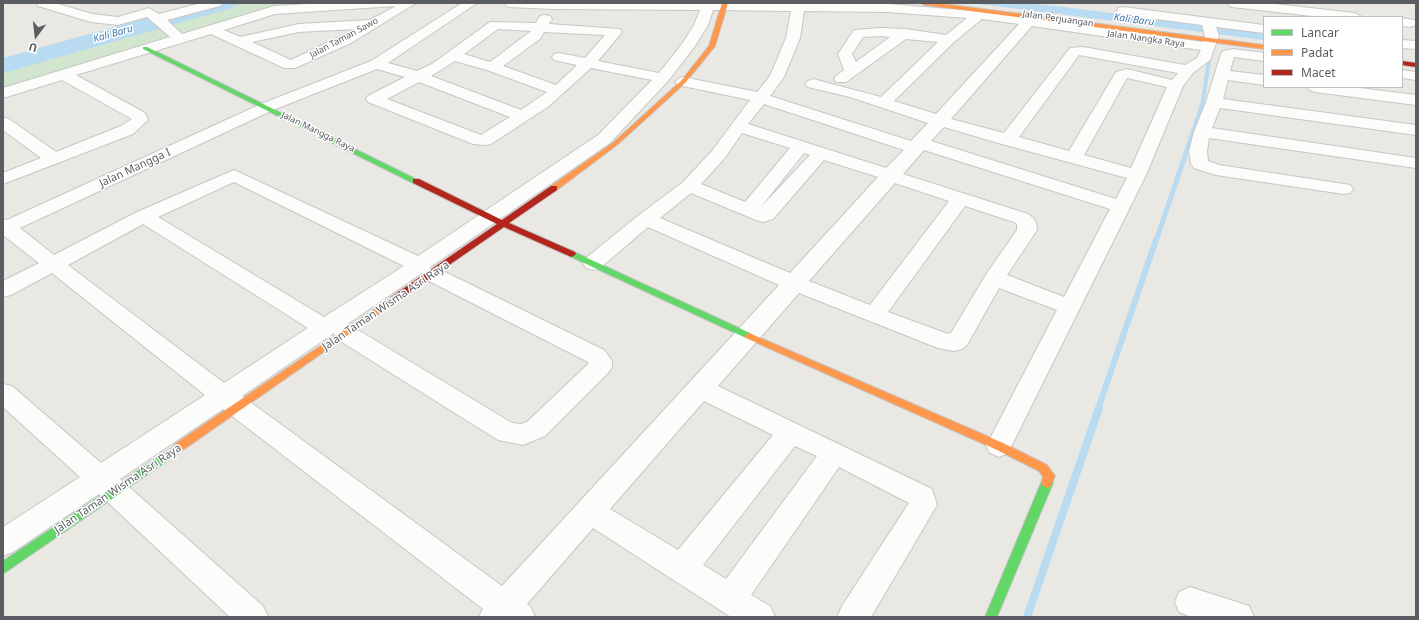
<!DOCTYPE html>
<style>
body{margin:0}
#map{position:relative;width:1419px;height:620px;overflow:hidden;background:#e9e8e3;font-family:"Noto Sans",sans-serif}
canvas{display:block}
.frame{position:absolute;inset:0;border:4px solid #595d61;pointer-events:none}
.legend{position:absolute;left:1263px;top:16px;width:140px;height:72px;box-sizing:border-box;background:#fff;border:1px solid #bdbec0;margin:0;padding:5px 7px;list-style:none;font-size:12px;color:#595d61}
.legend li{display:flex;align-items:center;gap:8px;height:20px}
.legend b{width:20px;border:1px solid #bdbec0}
.north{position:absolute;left:16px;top:16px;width:40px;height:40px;-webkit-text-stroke:3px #fff;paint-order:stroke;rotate:195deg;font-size:11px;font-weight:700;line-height:16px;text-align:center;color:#595d61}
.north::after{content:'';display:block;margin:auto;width:14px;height:18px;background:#595d61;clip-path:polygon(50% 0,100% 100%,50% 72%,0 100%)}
</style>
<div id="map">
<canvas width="1419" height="620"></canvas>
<div class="frame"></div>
<ul class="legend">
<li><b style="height:5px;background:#63d668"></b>Lancar</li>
<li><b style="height:5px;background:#ff974d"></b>Padat</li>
<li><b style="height:5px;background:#b3261e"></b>Macet</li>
</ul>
<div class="north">U</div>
</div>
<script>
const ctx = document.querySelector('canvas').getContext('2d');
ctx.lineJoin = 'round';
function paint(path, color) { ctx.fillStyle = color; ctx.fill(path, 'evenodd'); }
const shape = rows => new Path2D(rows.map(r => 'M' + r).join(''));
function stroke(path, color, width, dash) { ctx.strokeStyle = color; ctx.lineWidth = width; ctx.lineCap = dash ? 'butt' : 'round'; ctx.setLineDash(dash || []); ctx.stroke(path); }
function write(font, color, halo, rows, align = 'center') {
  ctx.font = font + ' "Noto Sans",sans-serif'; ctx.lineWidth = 3; ctx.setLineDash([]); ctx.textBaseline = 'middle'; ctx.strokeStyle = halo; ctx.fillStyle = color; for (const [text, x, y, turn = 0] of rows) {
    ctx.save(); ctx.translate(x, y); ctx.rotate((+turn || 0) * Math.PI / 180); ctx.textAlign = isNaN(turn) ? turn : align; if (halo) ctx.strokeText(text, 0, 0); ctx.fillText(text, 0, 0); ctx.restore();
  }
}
paint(shape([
 [239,3,329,3,284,6,252,13,3,90,3,71,53,55,111,42]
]), '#d2e5cf');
paint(shape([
 [227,3,244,3,3,70,3,65],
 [971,3,1027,3,1065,7,1264,33,1264,40]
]), '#b8dbf2');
stroke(shape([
 [1202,107,1210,54]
]), '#b8dbf2', 4);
stroke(shape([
 [1156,241,1202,106]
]), '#b8dbf2', 5);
stroke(shape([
 [1098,409,1156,240]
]), '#b8dbf2', 6);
stroke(shape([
 [1027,617,1099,408]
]), '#b8dbf2', 8);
paint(shape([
 [200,3,235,3,232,8,3,73,3,58,200,3]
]), '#b8dbf2');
const street = shape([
 [36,3,55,3,92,14,118,17,149,8,159,14,201,3,222,3,220,6,167,20,182,34,274,6,327,3,398,3,397,5,401,3,416,3,351,43,295,68,284,68,211,34,76,75,145,113,148,120,133,134,3,184,3,173,41,158,3,130,3,117,9,119,56,152,121,126,132,119,62,80,3,98,3,88,170,37,147,17,118,25,91,22,38,6,36,3],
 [396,6,370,20,299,24,240,37,224,30,275,14,396,6],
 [356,29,291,60,252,42,299,32,356,29],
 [462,3,477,3,388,63,417,71,432,64,490,22,536,23,540,16,545,15,550,16,552,19,549,24,620,29,622,32,598,61,659,73,682,44,694,25,700,10,552,9,509,7,503,3,888,4,998,13,1203,42,1205,36,1202,25,1118,14,1117,11,1118,8,1123,7,1264,25,1264,33,1216,27,1219,36,1210,60,1193,73,1183,86,1146,175,1008,453,999,457,990,453,986,446,1057,310,999,288,967,345,962,349,954,351,938,348,799,293,718,386,932,489,937,505,871,617,837,617,842,606,909,503,839,467,751,595,770,606,775,617,731,617,593,528,527,604,530,606,535,617,479,617,483,609,223,409,120,479,263,606,268,617,230,617,99,494,13,552,3,556,3,527,80,477,3,407,3,384,12,386,101,463,205,395,52,273,11,295,3,297,3,281,39,263,3,235,3,219,7,220,261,104,371,61,462,3],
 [713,10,791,11,786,38,770,76,757,92,683,77,678,79,675,82,678,85,750,100,712,151,683,182,639,215,586,258,583,263,586,268,593,270,600,268,648,227,779,285,502,586,242,396,334,333,337,339,498,440,523,445,545,436,608,373,612,367,612,361,608,355,604,350,439,269,429,268,610,143,668,81,695,46,708,25,713,10],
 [804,11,888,12,967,18,946,35,905,29,881,28,854,30,838,54,844,70,836,76,834,79,836,82,846,82,906,39,938,42,881,97,813,79,808,81,805,84,808,87,850,97,928,123,911,141,770,96,784,77,800,38,804,11],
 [982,19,1019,24,936,114,894,101,954,42,982,19],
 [1032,26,1201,50,1197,58,1185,65,1083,47,1070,48,1004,133,951,119,1032,26],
 [498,29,531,31,490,62,464,54,498,29],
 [544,32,605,35,585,58,559,53,554,54,552,57,554,60,577,65,556,85,503,66,540,39,544,32],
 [881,36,890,37,856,62,852,54,863,37,881,36],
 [1079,55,1178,73,1172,80,1127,69,1116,72,1069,151,1019,137,1079,55],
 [455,61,487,70,547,92,521,110,431,76,455,61],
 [591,68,652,80,598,135,418,256,234,170,137,212,54,255,20,228,273,110,377,69,405,77,368,96,366,99,368,102,473,144,485,145,491,144,549,106,591,68],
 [1127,78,1167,87,1131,168,1084,155,1127,78],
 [419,82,510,117,481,135,387,99,419,82],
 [764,104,904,150,886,168,748,124,764,104],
 [944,127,1002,144,1127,178,1116,199,931,141,944,127],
 [742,133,790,148,745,202,701,184,724,159,742,133],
 [924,150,1110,209,1064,297,1007,275,1037,230,1036,222,1033,218,1028,214,903,174,924,150],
 [804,153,810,155,760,208,804,153],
 [824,160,878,177,790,273,660,218,691,193,756,220,763,222,773,219,824,160],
 [234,182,404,266,324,317,158,217,234,182],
 [895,183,949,201,870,305,809,281,895,183],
 [965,206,1014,222,1017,224,1017,230,987,273,951,333,948,334,888,312,965,206],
 [143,224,308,328,224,383,68,265,143,224],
 [422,273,425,279,588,362,588,364,527,422,521,424,512,423,353,327,346,325,422,273],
 [704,401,773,435,678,550,610,509,704,401],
 [795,446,817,456,726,579,703,565,795,446],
 [1226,3,1266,3,1355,13,1362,17,1321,17,1232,7,1226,3],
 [1402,18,1414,20,1416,23,1414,26,1409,27,1402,26,1402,18],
 [1402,40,1416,41,1416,49,1402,48,1402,40],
 [1233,49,1264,53,1264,61,1234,57,1230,71,1264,75,1264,85,1228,80,1223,99,1416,125,1416,135,1220,108,1212,128,1416,158,1416,168,1209,138,1207,151,1208,161,1219,165,1344,184,1350,185,1353,189,1350,193,1344,194,1216,175,1194,168,1191,164,1189,151,1194,132,1206,102,1221,54,1223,51,1233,49],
 [1402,70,1416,72,1416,80,1402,78,1402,70],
 [1307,87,1351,87,1416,95,1416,105,1315,92,1310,90,1307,87],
 [1190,587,1249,606,1254,617,1191,617,1179,612,1175,602,1179,592,1190,587]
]);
const fast = shape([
 [143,47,147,47,420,181,419,183,413,183,143,49,143,47],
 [572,251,752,334,754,336,752,338,746,338,569,256,568,254,572,251],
 [179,443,183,444,184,447,183,450,3,574,3,561,179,443],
 [1047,478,1051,480,1053,483,997,617,985,617,1041,483,1043,480,1047,478]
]);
const slow = shape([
 [722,3,728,3,715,46,685,83,618,144,557,190,551,190,551,186,614,142,681,81,709,46,722,3],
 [921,3,936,3,1264,45,1264,49,924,5,921,3],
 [394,296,397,297,398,299,397,301,183,450,179,451,175,450,174,447,175,444,394,296],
 [749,333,1003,443,1047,465,1055,476,1051,486,1047,488,1043,486,1041,483,1043,477,1039,471,995,449,746,338,744,336,749,333]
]);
const jam = shape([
 [1402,61,1416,63,1416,67,1402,65,1402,61],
 [413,179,419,179,502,220,551,186,557,186,557,190,509,223,575,252,576,254,572,257,569,256,504,227,397,301,391,301,390,299,391,297,497,224,413,183,413,179]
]);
stroke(street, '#c6c7c6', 2);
stroke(fast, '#c6c7c6', 2);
stroke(slow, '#c6c7c6', 2);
stroke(jam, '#c6c7c6', 2);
paint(street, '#fcfcfb');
paint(fast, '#63d668');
paint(slow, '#ff974d');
paint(jam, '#b3261e');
write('9px', '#595d61', '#fff', [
 ["Jalan Perjuangan",1058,19,8],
 ["Jalan Taman Sawo",344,38,-28],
 ["Jalan Nangka Raya",1146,39,8],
 ["Jalan Mangga Raya",318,132,26]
]);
write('italic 10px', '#4376a8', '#fff', [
 ["Kali Baru",1134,20,8],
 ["Kali Baru",113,34,-16]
]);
write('11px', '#595d61', '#fff', [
 ["Jalan Mangga I",135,168,-25],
 ["Jalan Taman Wisma Asri Raya",386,306,-34],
 ["Jalan Taman Wisma Asri Raya",118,489,-34]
]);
</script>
